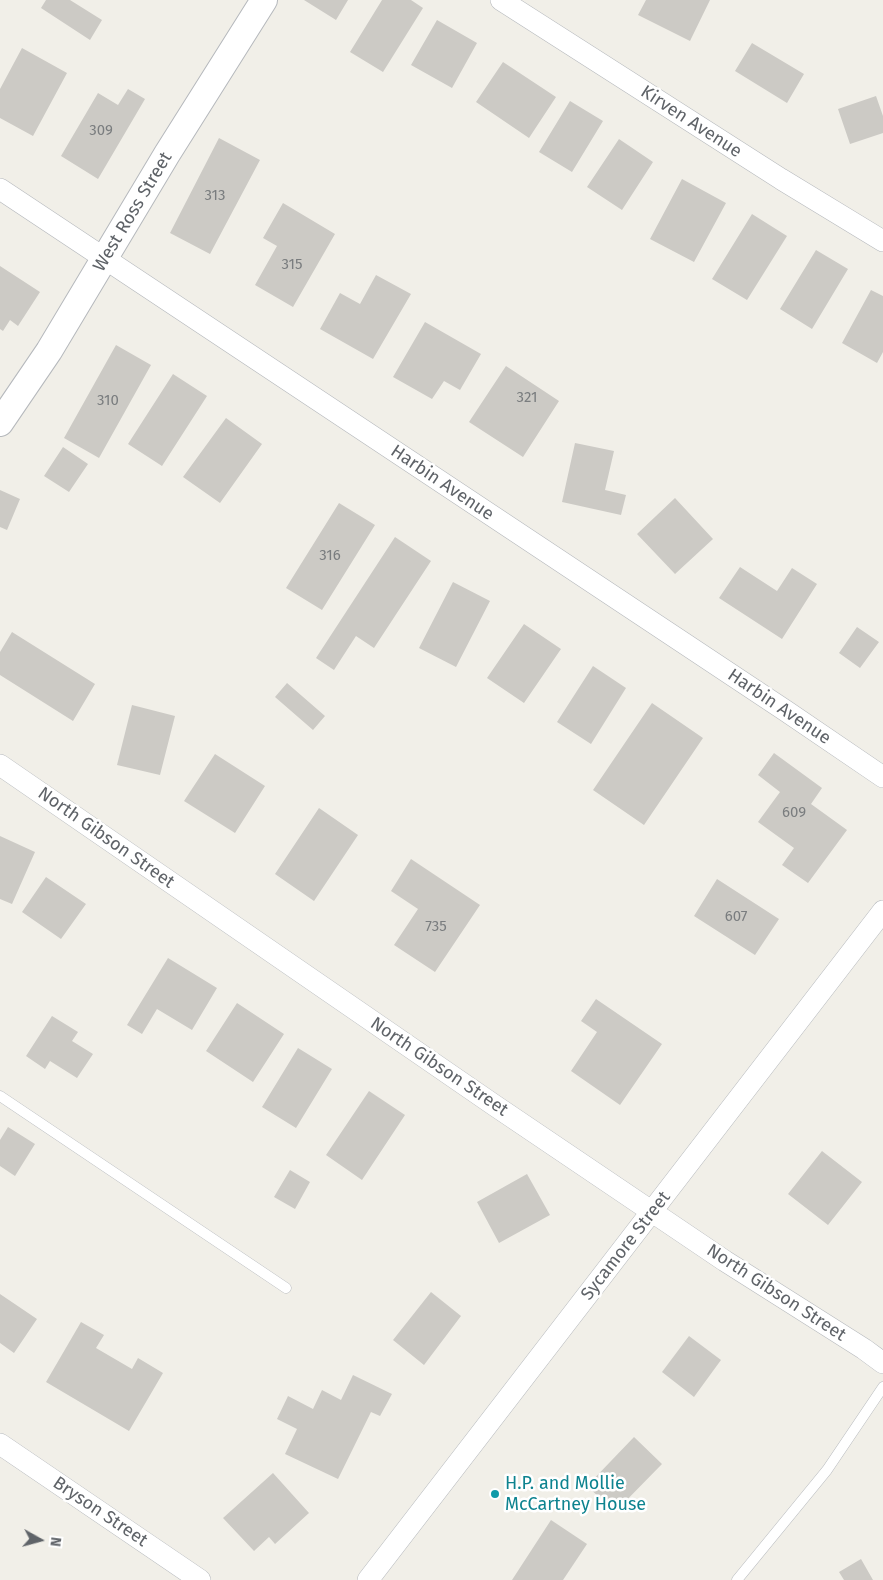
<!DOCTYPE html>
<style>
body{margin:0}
#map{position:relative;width:883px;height:1580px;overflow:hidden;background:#f1efe8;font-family:"Fira Sans",sans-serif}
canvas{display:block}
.north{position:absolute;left:15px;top:1515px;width:50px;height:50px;-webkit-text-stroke:4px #fff;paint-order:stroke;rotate:97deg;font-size:14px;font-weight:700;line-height:20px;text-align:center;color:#5f6368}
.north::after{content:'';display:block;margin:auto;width:18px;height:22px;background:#5f6368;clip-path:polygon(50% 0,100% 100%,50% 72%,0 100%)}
</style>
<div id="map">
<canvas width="883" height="1580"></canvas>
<div class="north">N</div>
</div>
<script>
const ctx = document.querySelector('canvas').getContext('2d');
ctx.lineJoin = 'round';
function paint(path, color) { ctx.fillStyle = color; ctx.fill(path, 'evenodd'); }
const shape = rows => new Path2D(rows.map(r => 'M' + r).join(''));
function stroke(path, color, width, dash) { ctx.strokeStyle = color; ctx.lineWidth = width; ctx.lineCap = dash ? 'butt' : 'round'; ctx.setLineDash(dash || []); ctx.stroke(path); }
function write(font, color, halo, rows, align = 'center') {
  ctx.font = font + ' "Fira Sans",sans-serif'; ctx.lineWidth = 5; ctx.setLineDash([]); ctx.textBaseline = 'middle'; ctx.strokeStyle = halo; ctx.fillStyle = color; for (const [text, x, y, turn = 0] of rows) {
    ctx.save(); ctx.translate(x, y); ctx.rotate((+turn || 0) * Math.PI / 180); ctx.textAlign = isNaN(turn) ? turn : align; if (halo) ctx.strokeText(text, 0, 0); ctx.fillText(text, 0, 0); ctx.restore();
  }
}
paint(shape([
 [46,0,70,0,102,20,90,40,41,8],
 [304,0,348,0,336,20],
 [382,0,411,0,423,8,383,72,350,52],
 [646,0,710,0,690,41,638,15],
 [437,20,477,43,452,88,411,65],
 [752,43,804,74,787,103,735,71],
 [22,48,67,73,33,136,0,118,0,89],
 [503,62,556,97,529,138,476,102],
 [128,89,145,99,98,179,61,156,98,93,118,105],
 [876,96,883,116,883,133,850,144,838,109],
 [570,101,603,121,572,172,539,152],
 [219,138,260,160,210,254,170,233],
 [619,139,653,162,622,210,587,187],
 [682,179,726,203,694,262,650,239],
 [283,203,335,234,293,307,255,285,277,246,263,238],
 [752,214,787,236,747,300,712,279],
 [816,250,848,269,812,329,780,309],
 [0,266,40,292,18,326,10,320,3,331,0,329],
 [376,275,411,294,373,359,320,329,340,293,360,304],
 [871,290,883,296,883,352,877,363,842,343],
 [425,322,481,354,460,390,444,381,432,399,393,377],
 [116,345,151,365,99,458,64,438],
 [506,366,559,401,523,457,469,422],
 [173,374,207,396,162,466,128,444],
 [226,418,262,444,220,503,183,477],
 [575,443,614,451,605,490,626,495,621,515,562,502],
 [63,447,88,464,69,492,44,476],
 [0,490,20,499,7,530,0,527],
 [675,498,713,539,675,574,637,534],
 [339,503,375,525,322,610,286,588],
 [395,537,431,561,374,648,356,636,334,670,316,658],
 [740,567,777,591,792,568,817,584,782,639,719,598],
 [453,582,490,601,456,667,419,648],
 [524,624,561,649,524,703,487,678],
 [857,627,879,642,860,668,839,653],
 [12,632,95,684,73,721,0,675,0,652],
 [593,666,626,688,591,744,557,722],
 [287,683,325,716,313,730,275,697],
 [652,703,703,738,644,825,593,790],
 [132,705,175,716,160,775,117,765],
 [774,753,822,788,811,804,847,830,808,883,782,865,794,848,758,822,780,792,758,775],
 [215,754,265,786,235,833,184,801],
 [319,808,358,835,314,901,275,874],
 [0,836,35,852,12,904,0,899],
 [411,859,480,905,435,972,394,945,418,909,391,891],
 [46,877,86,904,61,939,22,912],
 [717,879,779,919,755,955,694,916],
 [168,958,217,988,192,1030,157,1009,142,1034,127,1025],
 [596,999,662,1044,620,1105,571,1071,597,1032,581,1021],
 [237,1003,284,1034,253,1082,206,1051],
 [52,1016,78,1032,72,1041,93,1054,77,1078,50,1061,45,1069,26,1056],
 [298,1048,332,1069,296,1128,262,1107],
 [369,1091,405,1115,362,1180,326,1155],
 [8,1127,35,1144,15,1176,0,1166,0,1140],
 [822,1151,862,1182,828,1225,788,1194],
 [290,1170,310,1182,295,1209,274,1197],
 [527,1174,550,1215,499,1243,477,1202],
 [431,1292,461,1316,424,1365,393,1340],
 [0,1294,37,1319,14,1353,0,1343],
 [81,1322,104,1335,96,1348,132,1369,138,1358,163,1373,129,1431,46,1382],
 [689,1336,721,1360,694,1397,662,1372],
 [353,1375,392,1394,380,1416,371,1412,338,1479,285,1454,297,1429,277,1419,288,1396,313,1409,322,1390,341,1400],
 [634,1437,662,1464,615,1512,587,1486],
 [273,1473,309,1513,275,1544,269,1537,254,1551,223,1518],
 [551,1520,587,1544,563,1580,512,1580],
 [861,1559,873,1580,844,1580,839,1572]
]), '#cccac5');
const service = shape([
 [0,1096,286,1288],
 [737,1580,827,1470,883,1387]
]);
const minor = shape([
 [501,0,781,179,883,241],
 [0,189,786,711,883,777],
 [0,765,494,1105,725,1261,864,1349,883,1363],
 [0,1444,200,1580],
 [368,1580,883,911]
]);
const tertiary = shape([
 [0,423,49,351,167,154,264,0]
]);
stroke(service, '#b5b8bc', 11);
stroke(minor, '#b5b8bc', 22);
stroke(tertiary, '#b5b8bc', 28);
stroke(service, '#fff', 10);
stroke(minor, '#fff', 21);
stroke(tertiary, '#fff', 26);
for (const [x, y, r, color] of [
 [495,1494,5,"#0f9aa8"]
]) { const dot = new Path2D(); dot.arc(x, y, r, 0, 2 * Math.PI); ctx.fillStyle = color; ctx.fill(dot); stroke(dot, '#fff', 2); }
write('15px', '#7a7d7f', null, [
 ["309",101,131],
 ["313",215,196],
 ["315",292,265],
 ["321",527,398],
 ["310",108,401],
 ["316",330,556],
 ["609",794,813],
 ["607",736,917],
 ["735",436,927]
]);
write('18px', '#5f6368', '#fff', [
 ["Kirven Avenue",691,122,33],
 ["West Ross Street",133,212,-59],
 ["Harbin Avenue",442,483,34],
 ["Harbin Avenue",779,707,34],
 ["North Gibson Street",106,838,35],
 ["North Gibson Street",439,1067,34],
 ["Sycamore Street",626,1246,-52],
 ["North Gibson Street",776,1293,33],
 ["Bryson Street",100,1512,34]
]);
write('18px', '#0d838f', '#fff', [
 ["H.P. and Mollie",505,1484],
 ["McCartney House",505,1505]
], 'left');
</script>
